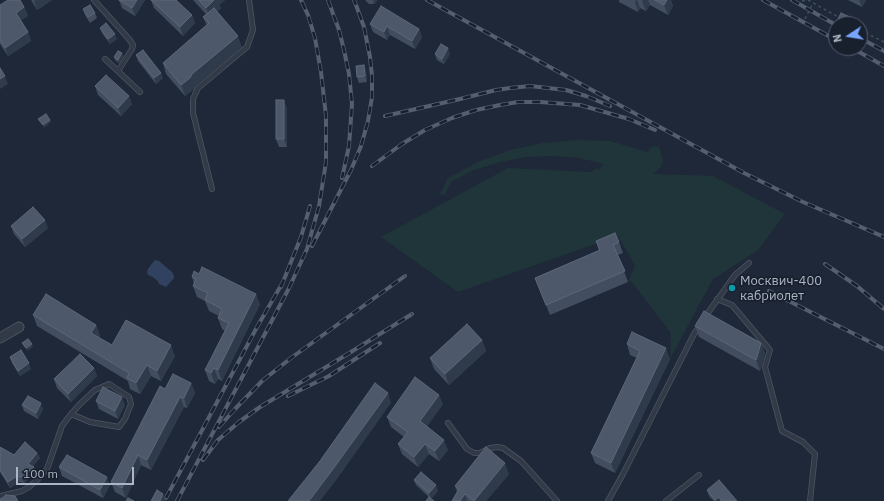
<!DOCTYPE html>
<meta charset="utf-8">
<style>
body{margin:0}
#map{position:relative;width:884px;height:501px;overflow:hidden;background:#1e2838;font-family:"IBM Plex Sans",sans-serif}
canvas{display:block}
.north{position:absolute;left:828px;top:16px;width:40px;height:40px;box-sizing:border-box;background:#181f2d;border:1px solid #535b6a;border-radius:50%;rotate:258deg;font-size:11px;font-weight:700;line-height:16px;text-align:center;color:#acb5c5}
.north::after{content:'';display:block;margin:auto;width:14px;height:18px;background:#78a6fe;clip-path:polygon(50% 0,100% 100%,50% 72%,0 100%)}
.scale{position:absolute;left:16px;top:467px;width:118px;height:18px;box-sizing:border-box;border:2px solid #acb5c5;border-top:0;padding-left:5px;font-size:12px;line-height:14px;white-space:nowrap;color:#acb5c5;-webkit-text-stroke:3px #181f2d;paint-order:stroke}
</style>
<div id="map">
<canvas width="884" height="501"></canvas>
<div class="north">N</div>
<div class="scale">100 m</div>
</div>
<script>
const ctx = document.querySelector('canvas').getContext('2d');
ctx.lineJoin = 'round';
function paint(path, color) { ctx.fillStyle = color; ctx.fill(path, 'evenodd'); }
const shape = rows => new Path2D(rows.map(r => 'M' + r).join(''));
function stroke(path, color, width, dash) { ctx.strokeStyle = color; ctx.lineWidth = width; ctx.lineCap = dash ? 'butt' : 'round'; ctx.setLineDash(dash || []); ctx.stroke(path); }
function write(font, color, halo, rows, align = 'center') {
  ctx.font = font + ' "IBM Plex Sans",sans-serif'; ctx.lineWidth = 3; ctx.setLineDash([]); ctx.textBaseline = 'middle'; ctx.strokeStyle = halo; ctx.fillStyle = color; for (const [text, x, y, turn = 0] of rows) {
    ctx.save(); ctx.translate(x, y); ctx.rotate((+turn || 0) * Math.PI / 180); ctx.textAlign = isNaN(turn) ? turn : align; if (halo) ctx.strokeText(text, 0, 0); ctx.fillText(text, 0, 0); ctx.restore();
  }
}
paint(shape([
 [576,140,610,141,648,152,650,148,654,146,658,147,660,149,663,162,660,168,653,174,713,176,785,214,758,250,713,279,670,359,671,333,631,281,628,282,635,265,618,236,458,292,381,237,508,168,591,172,597,168,600,170,601,166,604,164,579,158,553,156,526,157,500,162,474,170,451,182,445,195,440,194,448,178,478,162,510,150,543,143]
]), '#203539');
paint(shape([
 [156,260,159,261,172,272,174,276,174,278,166,287,159,284,158,281,151,276,148,275,147,272,148,269,154,261]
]), '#304260');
const service = shape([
 [94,0,129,39,133,45,132,49,118,71],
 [105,59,140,92],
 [212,189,193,113,193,99,198,88,247,47,253,30,249,0],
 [717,299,732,305,770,350,765,367,782,431,803,442,815,454,810,501],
 [705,317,735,275,749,263],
 [448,423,467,449,474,453,480,453,490,448,497,447,503,448,521,461,557,501],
 [0,496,22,491,29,487,37,480,47,469,62,426,71,414,81,403,95,390,109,384,129,397,131,404,125,419,119,427,90,422,71,414],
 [608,501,623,474,694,334,700,325],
 [666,501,699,475]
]);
const minor = shape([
 [0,338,19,327]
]);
stroke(service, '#4d5563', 6);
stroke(minor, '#4d5563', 11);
stroke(shape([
 [802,1,808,0,840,18],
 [805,19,813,3],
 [860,30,884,42]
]), '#3e5256', 1.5, [3, 3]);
stroke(service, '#323a48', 4.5);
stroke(minor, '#323a48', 9);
const rail = shape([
 [328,0,339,30,344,50,349,74,352,104,349,146,342,178],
 [427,0,744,173,803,202,884,237],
 [763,0,836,40],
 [792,0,836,25],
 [860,38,884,51],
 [852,48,884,66],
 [385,116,460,99,496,90,510,88,530,86,566,90,586,96,610,106],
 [372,166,402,144,425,130,452,118,476,110,500,105,518,102,540,102,580,105,629,119,655,130],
 [312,246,351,170,361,146,368,121,372,97,372,76,370,57,364,27,356,5,354,0],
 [825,264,857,286,884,309],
 [281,287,301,237,310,206],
 [769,291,884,349],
 [288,396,329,376,380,343],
 [219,427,235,409,262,381,291,358,405,276],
 [203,460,218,440,239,422,260,407,351,352,412,314],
 [166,498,257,327,283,282],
 [177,501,289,288,307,249,319,206,326,162,326,116,321,72,315,38,308,15,301,0]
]);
stroke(rail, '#535e70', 4);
stroke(rail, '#181f2d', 2.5, [8]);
paint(shape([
 [31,0,52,0,37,10],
 [119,0,145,0,135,16,122,8],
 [151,0,192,15,195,23,183,36,154,8],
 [193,0,225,0,219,5,221,8,217,12,242,47,196,85,194,89,185,96,166,74,163,63,207,26,203,17,206,14],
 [365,0,377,0,377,1,374,4,369,4],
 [619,0,671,0,673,6,668,15,650,5,646,11,640,8,638,12,619,2],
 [848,0,866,0,862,7],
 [0,5,24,7,28,16,21,20,28,32,31,41,8,56,0,44],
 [83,9,95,13,97,18,90,23,85,15],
 [838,19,855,22,853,24,842,24,839,22],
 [370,24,419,29,422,37,415,49,390,35,387,40,373,32],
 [100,28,117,39,110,44,102,33],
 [435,54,450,54,444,64,437,60],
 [136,55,163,78,156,84,138,61],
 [123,56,119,63,115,60,114,57],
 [364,65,366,71,367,82,359,83,357,77],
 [95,86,132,104,121,116,98,95],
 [287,108,287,147,279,147,276,139],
 [11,226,48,228,25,247,14,234],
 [596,241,619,242,623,253,618,255,628,282,550,315,535,278,599,251],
 [192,277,260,304,222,381,218,379,215,384,209,381,205,370,225,331,222,329,218,318,219,316,209,311,205,301,197,297,193,286,194,284],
 [33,315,96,325,100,336,99,338,112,345,175,356,161,381,151,376,140,394,130,389,128,381,37,326],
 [695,326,761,343,765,354,761,368,760,371,699,337],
 [482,340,486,351,449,385,434,369,430,358],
 [627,344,670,359,615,473,595,463,591,453,637,358,630,355],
 [10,357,31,369,20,376,12,363],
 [94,368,97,376,71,402,57,388,54,379],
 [191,383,195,393,187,408,184,407,151,470,141,465,126,498,115,492,111,482,165,389],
 [96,401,125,405,118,419,99,409],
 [443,404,427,426,448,450,439,461,429,454,418,467,402,454,398,444,404,437,391,427,387,417],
 [22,405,43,409,38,419,24,411],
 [0,447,14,455,37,453,40,458,33,466,34,467,36,473,24,483,19,482,10,488,0,472],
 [59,467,110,485,103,498,62,476],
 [509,474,486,501,452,501,457,492,455,486],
 [414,480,438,491,431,499,416,485],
 [707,490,737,501,714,501,709,496]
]), '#424e60');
paint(shape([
 [36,0,52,0,37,10,34,1],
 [137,0,145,0,135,16,132,8],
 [214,0,225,0,219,5,221,8,210,18,206,8],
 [373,0,377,0,377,1,374,4],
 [636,0,637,0,640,8,638,12,635,2],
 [643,0,648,0,650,5,646,11,642,1],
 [667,0,671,0,673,6,668,15,664,5],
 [859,0,866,0,862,7],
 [24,7,28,16,19,21,16,13],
 [192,15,195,23,183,36,180,27],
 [854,19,855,22,853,24,851,24],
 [387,26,390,35,387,40,384,32],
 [419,29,422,37,415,49,412,41],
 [28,32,31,41,8,56,5,48],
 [115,34,117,39,110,44,108,39],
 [238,36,242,47,196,85,194,89,185,96,181,85,192,74],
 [448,48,450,54,444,64,442,59],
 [122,53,123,56,119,63,118,60],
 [364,65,366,71,367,82,365,76],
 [161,73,163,78,156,84,154,78],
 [5,76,8,84,0,89,0,79],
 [129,96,132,104,121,116,118,108],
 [284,100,287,108,287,147,284,139],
 [50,120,51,122,44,128,43,125],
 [45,220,48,228,25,247,22,239],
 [256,294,260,304,222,381,218,370],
 [96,325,100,336,95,344,91,333],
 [482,340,486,351,449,385,445,374],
 [761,343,765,354,761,368,760,371,756,360],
 [32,344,33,347,27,351,26,348],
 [171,345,175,356,161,381,157,371],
 [666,348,670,359,615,473,611,463],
 [29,363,31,369,20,376,18,371],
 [147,365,151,376,140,394,136,383],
 [94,368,97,376,71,402,68,394],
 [214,368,218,379,215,384,211,373],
 [191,383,195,393,187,408,184,398],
 [388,393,391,403,337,479,320,501,309,501],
 [439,395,443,404,424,431,420,421],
 [122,397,125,405,118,419,115,411],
 [180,397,184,407,151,470,147,460],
 [41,403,43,409,38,419,36,413],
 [444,440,448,450,439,461,435,451],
 [425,444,429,454,418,467,414,457],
 [37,453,40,458,30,469,28,464],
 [138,455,141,465,126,498,122,488],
 [505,463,509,474,486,501,474,501],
 [34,467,36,473,24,483,22,477],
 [17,476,19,482,10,488,8,482],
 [107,477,110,485,103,498,100,490],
 [436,485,438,491,431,499,429,493],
 [163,494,166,501,160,501],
 [465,494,467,501,460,501],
 [719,497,720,501,715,501,715,500]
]), '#2f3a4b');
const building = shape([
 [8,0,20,0,24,7,16,13,28,32,5,48,0,40,0,5,8,0],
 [119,0,137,0,132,8,119,0],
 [151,0,176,0,192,15,180,27,151,0],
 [199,0,214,0,206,8,199,0],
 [655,0,667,0,664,5,655,0],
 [90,5,95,13,88,17,83,9,90,5],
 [381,6,419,29,412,41,387,26,384,32,370,24,381,6],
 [214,8,238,36,192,74,190,78,181,85,163,63,209,23,203,17,214,8],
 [841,13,854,19,851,24,846,24,838,19,841,13],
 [106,23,115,34,108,39,100,28,106,23],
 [441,44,448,48,442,59,435,54,441,44],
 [143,50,161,73,154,78,136,55,143,50],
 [118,51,122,53,118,60,114,57,118,51],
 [364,65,365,76,357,77,356,66,364,65],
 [0,68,5,76,0,79,0,68],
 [106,75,129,96,118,108,95,86,106,75],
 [276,100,284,100,284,139,276,139,276,100],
 [46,114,50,120,43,125,38,119,46,114],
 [33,207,45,220,22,239,11,226,33,207],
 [615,233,619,242,613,245,625,271,546,305,535,278,600,250,596,241,615,233],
 [202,267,256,294,218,370,214,368,211,373,205,370,229,323,218,318,222,309,205,300,208,293,193,286,196,279,192,277,194,271,199,274,202,267],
 [46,294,96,325,91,333,112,345,126,320,171,345,157,371,147,365,136,383,127,378,129,373,33,315,46,294],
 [704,311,761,343,757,357,756,360,695,326,704,311],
 [467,324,482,340,445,374,430,358,467,324],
 [632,332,666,348,611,463,591,453,640,351,627,344,632,332],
 [28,339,32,344,26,348,22,343,28,339],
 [21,350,29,363,18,371,10,357,21,350],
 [80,354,94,368,68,394,54,379,80,354],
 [173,374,191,383,184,398,180,397,147,460,138,455,122,488,111,482,160,386,165,389,173,374],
 [415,377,439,395,420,421,444,440,435,451,425,444,414,457,398,444,408,432,387,417,415,377],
 [375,383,388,393,333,469,309,501,288,501,320,461,375,383],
 [103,387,122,397,115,411,96,401,103,387],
 [28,396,41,403,36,413,22,405,28,396],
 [25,442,37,453,28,464,34,467,22,477,17,476,8,482,0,470,0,447,14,455,25,442],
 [486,447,505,463,474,501,465,494,460,501,452,501,459,489,455,486,486,447],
 [67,455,107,477,100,490,59,467,67,455],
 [421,472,436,485,429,493,414,480,421,472],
 [719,480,737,501,722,501,719,497,715,500,707,490,719,480],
 [157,490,163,494,160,501,151,501,157,490],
 [6,495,15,496,18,501,0,501,0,500,6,495],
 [429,497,434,501,426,501,429,497],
 [128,498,134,501,126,501,128,498]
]);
paint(building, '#4d596b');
stroke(building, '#5c6779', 1);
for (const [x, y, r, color] of [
 [732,288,4,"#0f9aa8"]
]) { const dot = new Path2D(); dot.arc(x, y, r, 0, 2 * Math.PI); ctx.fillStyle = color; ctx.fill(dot); stroke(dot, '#181f2d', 1.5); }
write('13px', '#acb5c5', '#181f2d', [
 ["Москвич-400",740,281],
 ["кабриолет",740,296]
], 'left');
</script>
